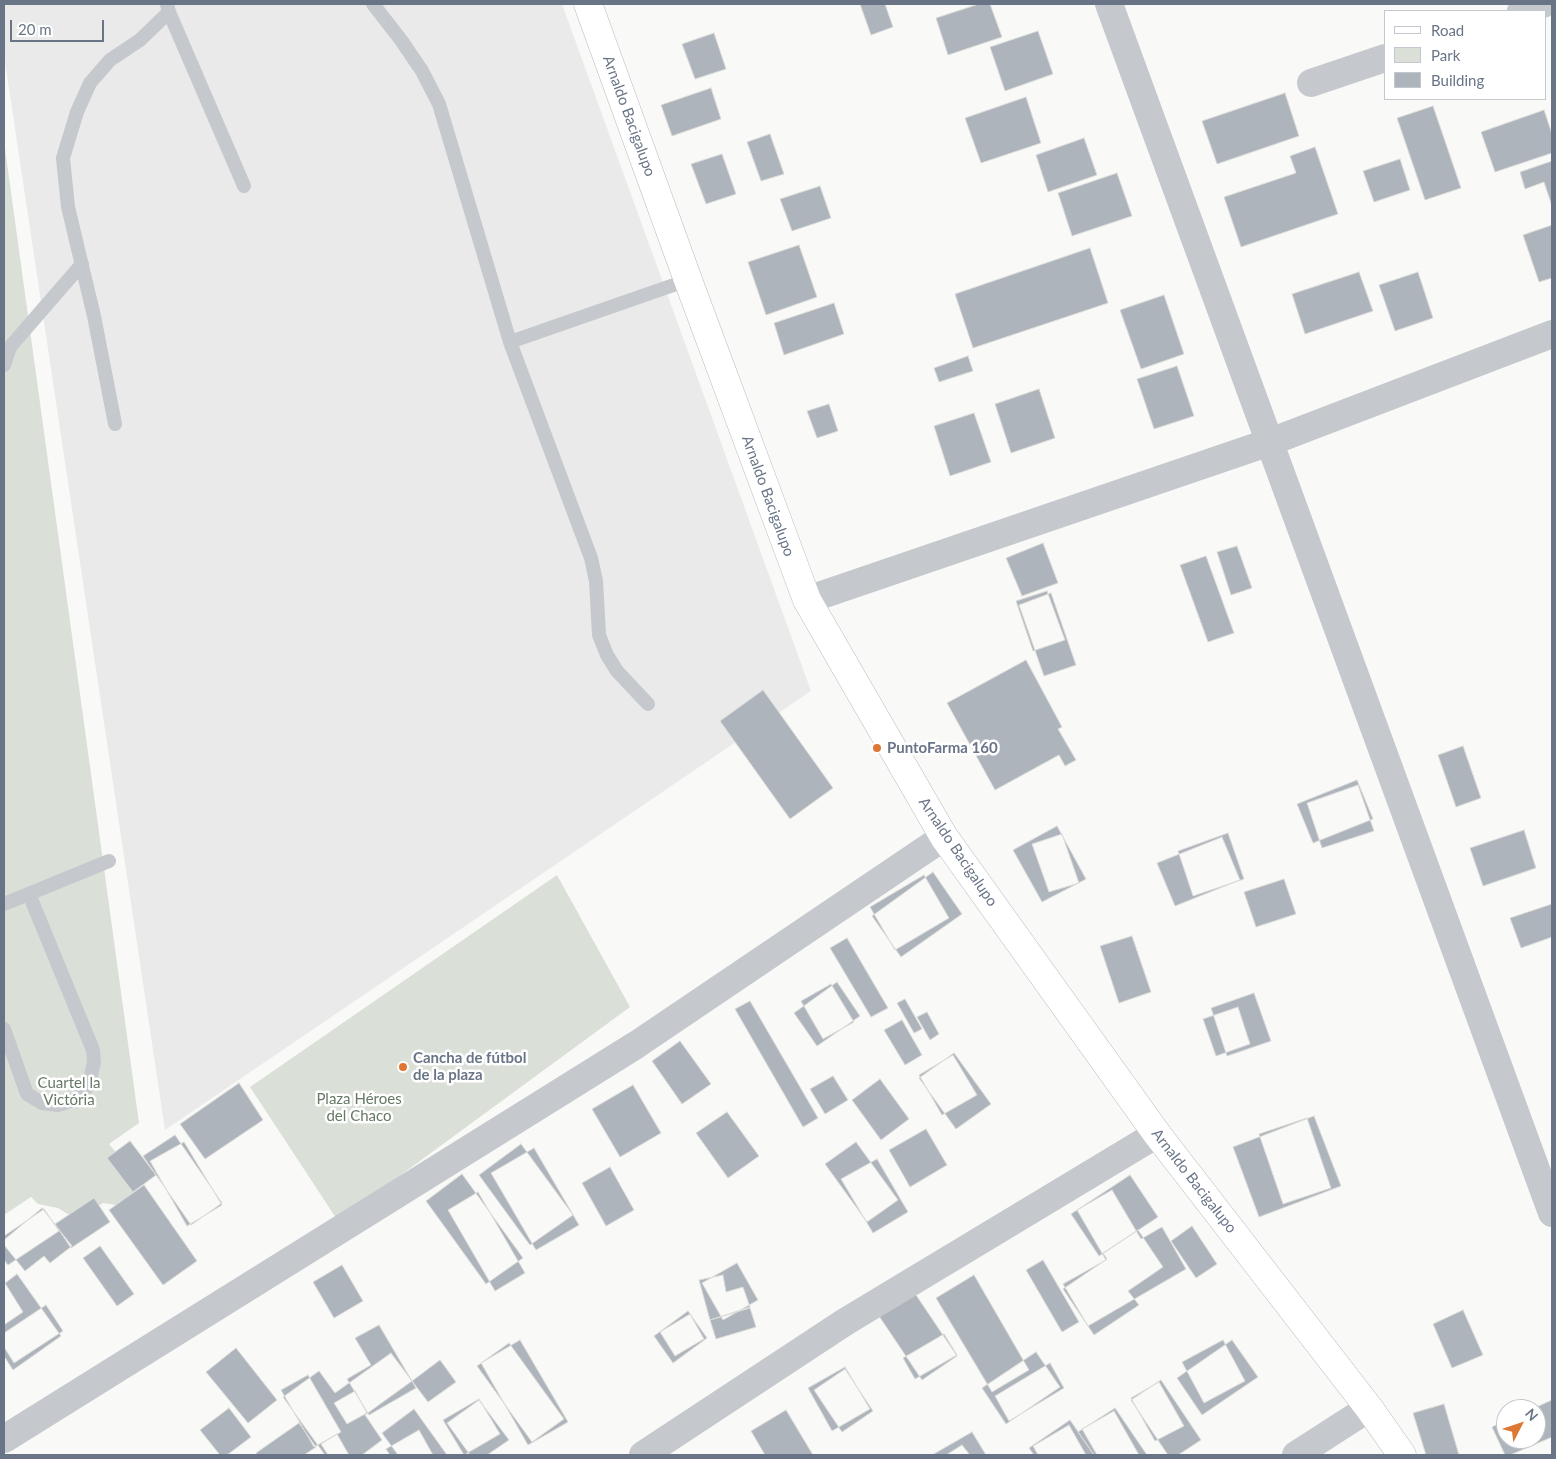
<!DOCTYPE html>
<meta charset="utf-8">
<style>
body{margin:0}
#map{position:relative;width:1556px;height:1459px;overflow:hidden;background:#f9f9f7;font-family:Lato,sans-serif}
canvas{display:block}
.frame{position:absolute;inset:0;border:5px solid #697587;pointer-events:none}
.legend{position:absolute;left:1384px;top:10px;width:162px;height:90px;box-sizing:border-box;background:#fff;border:1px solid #c3c8cf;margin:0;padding:6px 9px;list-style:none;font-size:15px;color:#697587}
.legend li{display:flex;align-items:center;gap:10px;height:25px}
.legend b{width:25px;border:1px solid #c3c8cf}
.north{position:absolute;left:1496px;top:1399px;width:50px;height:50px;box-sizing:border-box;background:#fff;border:1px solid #c3c8cf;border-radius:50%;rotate:49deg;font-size:14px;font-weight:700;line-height:20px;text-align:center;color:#697587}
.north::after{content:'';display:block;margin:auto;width:18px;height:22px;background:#d73;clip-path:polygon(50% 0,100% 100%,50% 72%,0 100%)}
.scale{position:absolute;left:10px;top:20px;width:94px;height:22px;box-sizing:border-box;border:2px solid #697587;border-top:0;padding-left:6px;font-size:15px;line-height:18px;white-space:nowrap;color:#697587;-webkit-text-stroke:4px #fff;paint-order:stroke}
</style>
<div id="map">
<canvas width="1556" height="1459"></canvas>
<div class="frame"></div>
<ul class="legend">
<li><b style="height:6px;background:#fff"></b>Road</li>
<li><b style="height:14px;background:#dae0d8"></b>Park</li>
<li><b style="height:14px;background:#aeb4bb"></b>Building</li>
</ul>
<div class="north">N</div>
<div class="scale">20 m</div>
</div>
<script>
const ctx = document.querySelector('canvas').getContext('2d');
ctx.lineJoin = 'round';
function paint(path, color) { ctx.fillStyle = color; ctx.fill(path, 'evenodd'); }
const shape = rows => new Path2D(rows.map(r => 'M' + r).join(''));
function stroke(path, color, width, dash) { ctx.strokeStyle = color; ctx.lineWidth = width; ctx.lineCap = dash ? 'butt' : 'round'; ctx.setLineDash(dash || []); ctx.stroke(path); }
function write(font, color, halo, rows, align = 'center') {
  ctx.font = font + ' Lato,sans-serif'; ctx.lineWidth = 5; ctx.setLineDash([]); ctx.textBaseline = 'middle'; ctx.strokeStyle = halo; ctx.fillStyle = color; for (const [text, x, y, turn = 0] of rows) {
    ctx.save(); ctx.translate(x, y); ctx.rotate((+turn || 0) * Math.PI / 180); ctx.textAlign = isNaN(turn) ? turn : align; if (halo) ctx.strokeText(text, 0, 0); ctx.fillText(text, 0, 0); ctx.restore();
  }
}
paint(shape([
 [4,4,562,4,811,691,165,1130,4,55]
]), '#eaeaea');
paint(shape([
 [4,141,139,1123,109,1144,134,1174,136,1187,133,1193,123,1202,116,1205,103,1203,77,1220,58,1208,38,1204,31,1197,4,1215],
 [557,875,630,1007,338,1221,250,1087]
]), '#dae0d8');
const building = shape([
 [860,4,885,4,893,27,871,35,860,4],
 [979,4,990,4,1002,37,948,55,936,18,979,4],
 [1038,31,1053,74,1005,91,990,47,1038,31],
 [714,33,726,69,695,79,682,44,714,33],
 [711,88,721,119,672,136,661,105,711,88],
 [1285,93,1299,136,1217,164,1202,121,1285,93],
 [1026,97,1041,143,981,163,965,118,1026,97],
 [1433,106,1461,188,1425,200,1397,118,1433,106],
 [1544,110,1552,134,1552,153,1495,172,1481,132,1544,110],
 [770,134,784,174,761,181,747,142,770,134],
 [1084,138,1097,175,1048,192,1036,155,1084,138],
 [1315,147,1338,214,1241,247,1224,197,1296,173,1290,156,1315,147],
 [722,154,736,194,706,204,691,164,722,154],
 [1400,159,1410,190,1374,202,1363,171,1400,159],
 [1552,161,1552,206,1544,182,1525,189,1520,172,1552,161],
 [1117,173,1132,216,1072,236,1058,193,1117,173],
 [820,186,831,218,792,231,780,199,820,186],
 [1552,225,1552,278,1539,282,1523,235,1552,225],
 [799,245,817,297,766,315,748,262,799,245],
 [1090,248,1108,303,973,348,955,294,1090,248],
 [1359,272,1373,311,1305,334,1292,294,1359,272],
 [1418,272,1433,318,1395,331,1379,285,1418,272],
 [1164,295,1184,354,1141,369,1120,310,1164,295],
 [834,303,844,334,784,355,774,323,834,303],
 [968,356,973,371,939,382,934,368,968,356],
 [1177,366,1194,416,1154,429,1137,379,1177,366],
 [1039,389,1055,438,1011,453,995,404,1039,389],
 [829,404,838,431,817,438,807,411,829,404],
 [974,413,991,462,950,476,934,426,974,413],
 [1043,543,1058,583,1022,596,1006,558,1043,543],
 [1237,546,1252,588,1231,595,1217,552,1237,546],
 [1206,556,1234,633,1208,642,1180,565,1206,556],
 [1047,591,1065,640,1033,651,1016,601,1047,591],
 [1051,593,1076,665,1044,676,1019,605,1051,593],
 [1026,660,1062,727,1058,729,1076,760,1065,766,1059,755,995,790,947,703,1026,660],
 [763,690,833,788,790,819,720,721,763,690],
 [1463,746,1481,798,1456,807,1438,755,1463,746],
 [1357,780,1373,819,1313,843,1297,804,1357,780],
 [1358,785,1374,831,1322,848,1307,803,1358,785],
 [1057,826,1086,879,1042,902,1013,850,1057,826],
 [1524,830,1536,868,1483,886,1470,848,1524,830],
 [1228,833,1244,879,1193,896,1178,851,1228,833],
 [1062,834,1079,883,1049,892,1032,844,1062,834],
 [1222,837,1240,880,1175,906,1157,863,1222,837],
 [933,872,962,914,901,957,872,916,933,872],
 [924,875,949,918,895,950,870,907,924,875],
 [1284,879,1296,914,1256,927,1244,892,1284,879],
 [1552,904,1552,937,1521,948,1510,918,1552,904],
 [1132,936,1151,992,1119,1003,1100,946,1132,936],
 [847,938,888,1008,871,1017,830,948,847,938],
 [837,982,860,1016,817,1046,794,1013,837,982],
 [831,984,854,1022,823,1039,801,1001,831,984],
 [1254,993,1271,1041,1227,1056,1211,1008,1254,993],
 [905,999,922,1029,914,1033,897,1003,905,999],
 [750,1001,818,1118,803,1127,735,1009,750,1001],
 [1238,1007,1250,1044,1216,1056,1203,1019,1238,1007],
 [927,1012,939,1034,930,1040,917,1017,927,1012],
 [902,1020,922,1055,905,1065,884,1030,902,1020],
 [680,1041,711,1084,682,1104,652,1061,680,1041],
 [954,1053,991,1104,956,1129,919,1078,954,1053],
 [953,1055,977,1095,942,1115,919,1075,953,1055],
 [833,1076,848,1100,825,1114,810,1089,833,1076],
 [880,1079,909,1119,881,1140,852,1100,880,1079],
 [239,1083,263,1120,205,1159,180,1124,239,1083],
 [633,1085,661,1133,620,1157,592,1109,633,1085],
 [727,1112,759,1156,728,1178,696,1133,727,1112],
 [1314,1116,1341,1186,1259,1217,1233,1147,1314,1116],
 [1307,1118,1331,1188,1283,1204,1259,1134,1307,1118],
 [926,1129,947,1165,910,1187,889,1150,926,1129],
 [175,1135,222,1203,191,1225,143,1156,175,1135],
 [130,1141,156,1175,133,1192,107,1158,130,1141],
 [184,1142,222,1205,187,1226,150,1161,184,1142],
 [856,1142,898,1200,867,1222,825,1164,856,1142],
 [521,1144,573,1215,530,1245,479,1175,521,1144],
 [534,1148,579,1225,536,1250,491,1173,534,1148],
 [877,1159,908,1212,873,1233,841,1179,877,1159],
 [610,1167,634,1210,606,1226,582,1183,610,1167],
 [462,1174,523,1258,486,1284,426,1201,462,1174],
 [1130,1175,1158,1217,1099,1256,1071,1214,1130,1175],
 [144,1185,197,1261,163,1285,109,1210,144,1185],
 [1112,1190,1141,1239,1162,1227,1186,1269,1088,1326,1063,1284,1106,1260,1077,1210,1112,1190],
 [478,1192,525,1273,495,1291,448,1210,478,1192],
 [94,1198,110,1222,71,1248,55,1224,94,1198],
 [42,1208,72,1246,50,1263,44,1256,25,1271,4,1245,4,1240,42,1208],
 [44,1209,59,1231,8,1265,4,1260,4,1236,44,1209],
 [1192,1226,1217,1264,1196,1278,1171,1241,1192,1226],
 [1138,1230,1163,1267,1128,1291,1139,1305,1094,1335,1063,1289,1107,1259,1103,1253,1138,1230],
 [100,1246,134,1294,117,1306,83,1258,100,1246],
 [1043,1260,1079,1322,1062,1332,1026,1270,1043,1260],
 [737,1263,758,1300,723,1320,702,1283,737,1263],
 [342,1265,363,1301,334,1318,313,1282,342,1265],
 [17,1274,61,1336,13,1370,4,1356,4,1284,17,1274],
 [723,1275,726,1292,743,1287,750,1307,710,1320,699,1280,723,1275],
 [974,1275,1029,1370,992,1392,936,1298,974,1275],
 [5,1283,23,1312,4,1325,4,1284,5,1283],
 [912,1289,957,1356,922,1380,877,1313,912,1289],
 [46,1305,63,1331,14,1363,4,1347,4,1333,46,1305],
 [750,1308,756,1327,716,1339,710,1320,750,1308],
 [1463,1310,1483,1355,1452,1368,1433,1324,1463,1310],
 [688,1311,707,1338,673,1363,654,1336,688,1311],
 [690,1314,704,1339,675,1356,660,1332,690,1314],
 [379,1325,416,1388,369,1415,347,1379,371,1365,355,1338,379,1325],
 [944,1334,957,1355,915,1379,903,1358,944,1334],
 [520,1340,568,1422,528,1445,481,1363,520,1340],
 [1223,1340,1245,1381,1204,1403,1182,1362,1223,1340],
 [1232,1340,1258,1377,1202,1415,1177,1378,1232,1340],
 [509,1343,564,1419,532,1442,477,1366,509,1343],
 [236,1348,277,1400,248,1423,206,1372,236,1348],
 [1036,1352,1060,1387,1006,1424,982,1388,1036,1352],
 [391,1353,412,1381,365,1415,382,1440,362,1455,325,1455,283,1397,319,1371,335,1393,391,1353],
 [440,1360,456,1382,428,1402,412,1381,440,1360],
 [1050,1363,1064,1388,1009,1421,995,1396,1050,1363],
 [845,1367,870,1409,832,1431,808,1388,845,1367],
 [845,1369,873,1411,842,1432,814,1390,845,1369],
 [308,1375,341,1432,314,1447,281,1390,308,1375],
 [1161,1380,1201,1440,1178,1455,1168,1455,1131,1400,1161,1380],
 [1159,1382,1184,1426,1155,1441,1131,1398,1159,1382],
 [355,1391,367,1413,347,1424,334,1403,355,1391],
 [479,1399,500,1434,464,1455,443,1420,479,1399],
 [479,1400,509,1440,487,1455,470,1455,447,1423,479,1400],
 [1552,1400,1552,1437,1510,1455,1505,1455,1492,1427,1506,1420,1506,1439,1536,1439,1536,1409,1532,1409,1552,1400],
 [1444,1404,1459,1455,1426,1455,1413,1413,1444,1404],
 [229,1408,251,1437,227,1455,220,1455,200,1430,229,1408],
 [1115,1408,1147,1455,1094,1455,1078,1432,1115,1408],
 [414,1409,447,1455,398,1455,382,1433,414,1409],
 [786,1410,813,1455,765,1455,751,1431,786,1410],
 [1114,1411,1139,1455,1097,1455,1082,1429,1114,1411],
 [1070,1420,1094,1455,1034,1455,1029,1448,1070,1420],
 [299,1423,316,1447,304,1455,258,1455,256,1453,299,1423],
 [1069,1425,1086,1455,1038,1455,1033,1446,1069,1425],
 [419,1430,433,1455,390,1455,386,1449,419,1430],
 [972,1432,986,1455,932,1455,972,1432],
 [337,1434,349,1455,328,1455,321,1444,337,1434],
 [962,1445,970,1455,946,1455,962,1445]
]);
paint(building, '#aeb4bb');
stroke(building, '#dbdbd9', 1);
const secondary = shape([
 [588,4,688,280,807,600,944,837,1157,1134,1369,1408,1402,1455]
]);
stroke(secondary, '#b7bbc1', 29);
stroke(shape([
 [373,4,401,40,422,71,439,104,510,342,591,558,596,581,599,635,607,655,617,671,648,704],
 [169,12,244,186],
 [510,342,688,280],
 [4,365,10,347,82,264],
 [115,424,94,316,68,207,63,158,77,112,90,83,110,60,140,40,169,12,167,4],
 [4,904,109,861],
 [4,1029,27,1094,42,1103,58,1105,76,1099,89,1085,94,1062,93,1050,29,894]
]), '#c5c8cc', 14);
stroke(shape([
 [1109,4,1552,1213],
 [1521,11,1543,4],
 [1311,83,1385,58],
 [807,600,1270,442,1552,334],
 [4,1439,636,1045,944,837],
 [643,1455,845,1322,1157,1134],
 [1296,1455,1369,1408]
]), '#c5c8cc', 28);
stroke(secondary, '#fff', 28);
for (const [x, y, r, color] of [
 [877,748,5,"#d73"],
 [403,1067,5,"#d73"]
]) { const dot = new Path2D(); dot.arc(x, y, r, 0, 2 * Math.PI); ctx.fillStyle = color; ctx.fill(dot); stroke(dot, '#fff', 2); }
write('15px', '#697587', '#fff', [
 ["Arnaldo Bacigalupo",629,116,70],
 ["Arnaldo Bacigalupo",768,496,70],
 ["Arnaldo Bacigalupo",958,852,56],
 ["Arnaldo Bacigalupo",1194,1181,52]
]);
write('bold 15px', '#697587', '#fff', [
 ["PuntoFarma 160",887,748],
 ["Cancha de fútbol",413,1058],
 ["de la plaza",413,1075]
], 'left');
write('15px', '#657964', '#fff', [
 ["Cuartel la",69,1083],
 ["Victória",69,1100],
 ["Plaza Héroes",359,1099],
 ["del Chaco",359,1116]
]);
</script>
